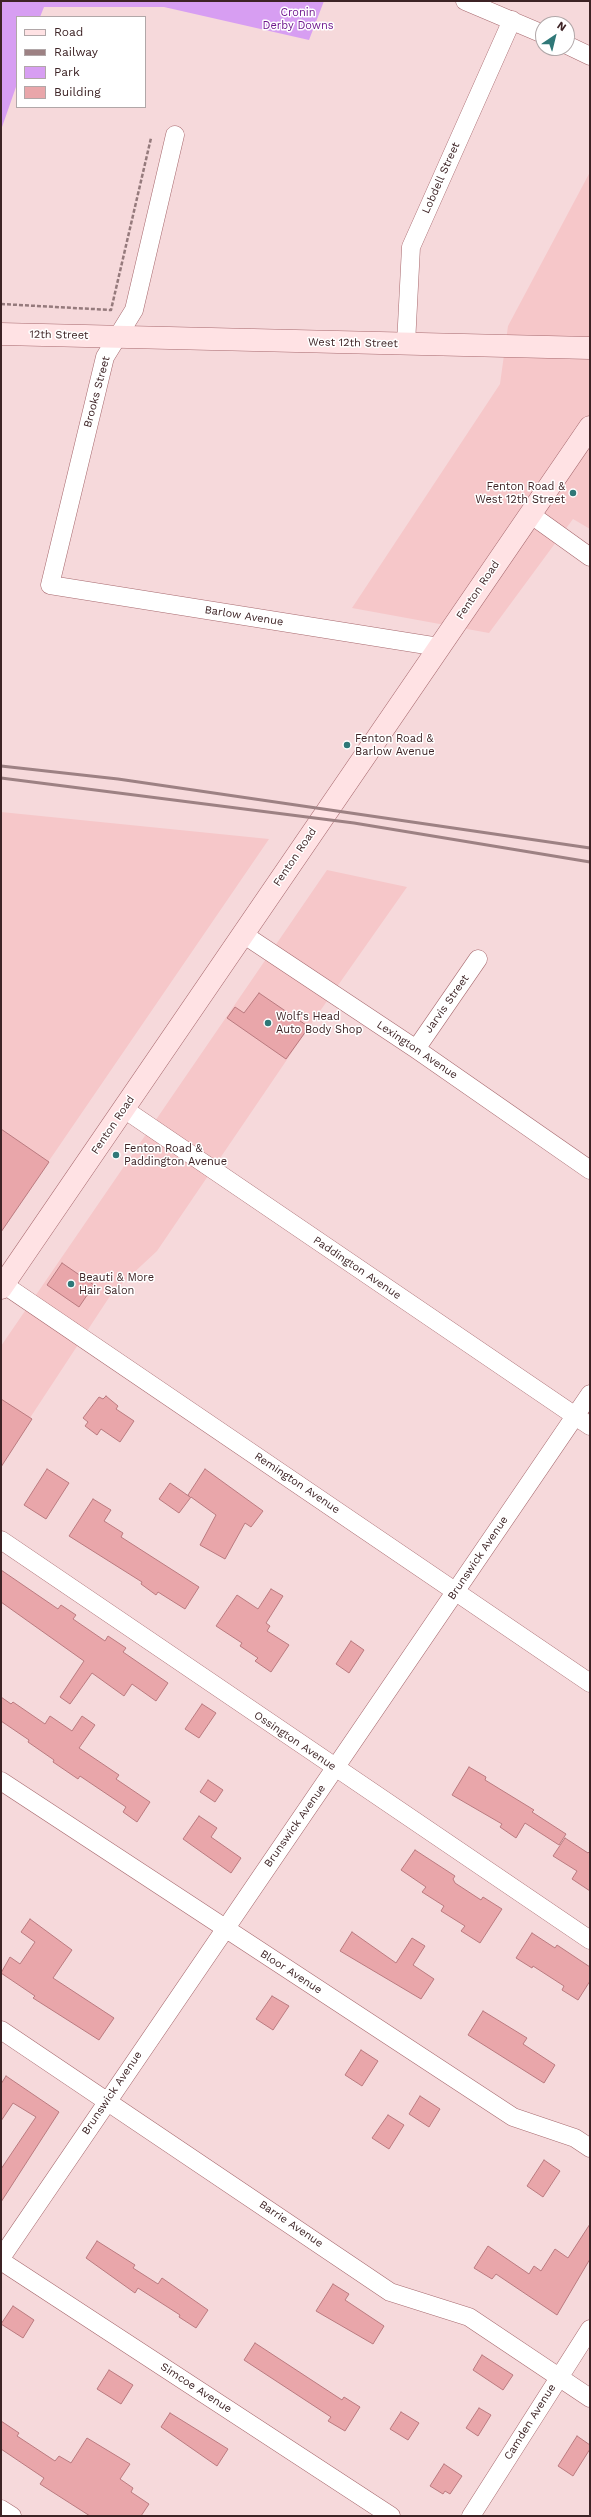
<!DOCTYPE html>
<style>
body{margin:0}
#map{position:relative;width:591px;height:2517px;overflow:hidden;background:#f6d9db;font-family:"Work Sans",sans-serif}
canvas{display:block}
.frame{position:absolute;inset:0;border:2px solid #3d2325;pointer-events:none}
.legend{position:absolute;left:16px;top:16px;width:130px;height:92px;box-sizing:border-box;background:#fff;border:1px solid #b1a7a8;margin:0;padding:5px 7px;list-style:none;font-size:12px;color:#3d2325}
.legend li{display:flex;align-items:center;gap:8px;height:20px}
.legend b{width:20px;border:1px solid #b1a7a8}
.north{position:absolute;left:535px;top:16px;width:40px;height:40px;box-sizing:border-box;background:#fff;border:1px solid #b1a7a8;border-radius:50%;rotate:35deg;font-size:11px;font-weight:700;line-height:16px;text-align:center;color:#3d2325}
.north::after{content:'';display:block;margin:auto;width:14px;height:18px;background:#2f7878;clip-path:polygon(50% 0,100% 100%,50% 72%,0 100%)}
</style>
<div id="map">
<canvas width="591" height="2517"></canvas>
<div class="frame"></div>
<ul class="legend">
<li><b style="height:5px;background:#ffe2e4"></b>Road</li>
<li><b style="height:5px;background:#9d8183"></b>Railway</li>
<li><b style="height:11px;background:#d79ef2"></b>Park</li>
<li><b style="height:11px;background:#e9a6aa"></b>Building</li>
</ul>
<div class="north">N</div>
</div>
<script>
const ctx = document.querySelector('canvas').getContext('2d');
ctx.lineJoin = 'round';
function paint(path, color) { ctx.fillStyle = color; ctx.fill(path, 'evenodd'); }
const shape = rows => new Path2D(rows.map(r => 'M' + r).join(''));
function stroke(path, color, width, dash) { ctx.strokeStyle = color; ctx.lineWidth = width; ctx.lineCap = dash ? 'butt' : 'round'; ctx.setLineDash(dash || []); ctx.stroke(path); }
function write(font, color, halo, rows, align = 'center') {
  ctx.font = font + ' "Work Sans",sans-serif'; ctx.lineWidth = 3; ctx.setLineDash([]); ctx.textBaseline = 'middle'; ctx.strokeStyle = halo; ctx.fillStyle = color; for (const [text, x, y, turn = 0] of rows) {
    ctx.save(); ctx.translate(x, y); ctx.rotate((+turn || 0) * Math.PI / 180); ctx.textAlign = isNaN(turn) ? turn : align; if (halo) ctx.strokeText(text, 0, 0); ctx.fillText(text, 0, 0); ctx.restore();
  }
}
paint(shape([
 [590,172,590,529,573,519,489,633,352,608,500,384,508,326],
 [1,812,269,839,1,1231],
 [327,870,407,887,320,1011,157,1251,112,1293,1,1462,1,1346]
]), '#f6c7c9');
paint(shape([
 [1,1,324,1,309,40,164,7,44,7,40,17,17,17,17,84,1,130]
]), '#d79ef2');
const building = shape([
 [259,993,309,1027,286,1059,227,1018,235,1007,244,1013,259,993],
 [1,1129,49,1162,1,1232,1,1129],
 [62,1263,94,1285,79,1307,47,1285,62,1263],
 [106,1396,118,1406,116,1409,134,1421,120,1442,101,1429,97,1435,85,1426,88,1422,83,1418,99,1397,103,1399,106,1396],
 [1,1399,32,1419,1,1467,1,1399],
 [47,1469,69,1483,46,1519,24,1505,47,1469],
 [205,1469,263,1511,251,1527,245,1523,225,1559,200,1545,216,1515,191,1497,179,1513,159,1499,170,1483,190,1497,188,1495,205,1469],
 [93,1499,111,1510,104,1521,123,1533,121,1537,199,1587,185,1609,158,1592,156,1595,141,1584,142,1582,69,1536,93,1499],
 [1,1570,58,1609,61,1605,76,1615,73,1619,105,1641,108,1636,126,1648,123,1652,168,1683,156,1701,132,1684,124,1696,92,1673,70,1704,60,1697,84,1661,1,1602,1,1570],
 [271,1589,283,1596,266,1623,270,1626,267,1631,289,1645,271,1672,255,1661,258,1658,240,1646,242,1643,216,1626,237,1595,258,1609,271,1589],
 [351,1641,364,1650,349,1673,336,1664,351,1641],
 [1,1697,11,1704,13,1702,45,1724,50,1716,72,1731,82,1716,95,1725,79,1748,119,1775,116,1779,150,1802,137,1822,123,1812,126,1807,80,1776,78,1779,53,1762,54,1760,28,1742,29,1740,1,1721,1,1697],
 [202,1704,216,1713,199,1738,185,1729,202,1704],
 [469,1767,486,1777,485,1780,534,1810,532,1812,566,1834,559,1845,525,1823,516,1838,500,1827,502,1824,452,1795,469,1767],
 [208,1780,223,1790,215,1802,200,1792,208,1780],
 [199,1816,217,1828,211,1837,241,1858,231,1873,183,1839,199,1816],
 [565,1838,588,1853,590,1851,590,1891,572,1879,577,1871,553,1856,565,1838],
 [415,1850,455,1876,453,1879,455,1883,481,1900,483,1897,502,1909,480,1943,461,1931,465,1926,441,1911,444,1906,422,1892,426,1887,401,1870,415,1850],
 [30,1919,72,1950,53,1978,114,2018,99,2040,33,1998,35,1996,1,1973,10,1957,20,1964,35,1942,21,1932,30,1919],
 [352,1932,396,1963,412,1938,425,1946,413,1965,434,1979,421,1999,340,1951,352,1932],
 [532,1933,555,1948,557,1945,590,1967,590,1981,578,2000,562,1990,564,1986,533,1966,532,1968,516,1958,532,1933],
 [272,1996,289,2006,273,2030,256,2019,272,1996],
 [483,2011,527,2038,523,2044,555,2065,544,2083,468,2035,483,2011],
 [361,2050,378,2061,362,2086,345,2075,361,2050],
 [6,2076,59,2112,1,2202,1,2169,36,2117,13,2103,1,2121,1,2084,6,2076],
 [420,2096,440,2109,429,2127,409,2114,420,2096],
 [388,2115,404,2125,389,2149,372,2138,388,2115],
 [544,2160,560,2171,543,2197,527,2186,544,2160],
 [590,2224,590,2259,557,2315,496,2274,492,2279,474,2268,488,2246,529,2274,534,2266,541,2271,555,2249,568,2258,590,2224],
 [97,2241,135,2265,133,2268,158,2284,162,2278,208,2310,196,2328,179,2317,180,2315,138,2288,135,2293,86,2258,97,2241],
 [333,2284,349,2294,345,2300,384,2326,373,2344,316,2311,333,2284],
 [13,2306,34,2320,23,2338,1,2324,13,2306],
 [255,2343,342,2400,344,2397,360,2407,345,2431,328,2421,331,2417,244,2360,255,2343],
 [482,2355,513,2375,503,2390,473,2370,482,2355],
 [109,2370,133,2385,121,2404,97,2389,109,2370],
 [479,2408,491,2415,478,2436,466,2428,479,2408],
 [401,2412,419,2423,408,2440,390,2429,401,2412],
 [170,2413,228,2449,217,2466,161,2427,170,2413],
 [1,2421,19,2433,17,2436,55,2461,59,2456,71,2463,87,2438,130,2464,120,2479,133,2488,131,2492,149,2504,141,2516,90,2516,40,2484,44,2478,1,2449,1,2421],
 [577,2436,590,2445,590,2449,573,2476,558,2466,577,2436],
 [444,2464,462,2476,450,2494,445,2491,443,2494,430,2486,444,2464]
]);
paint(building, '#e9a6aa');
stroke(building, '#ba7a7f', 1);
const street = shape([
 [465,1,543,34],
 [567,45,590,56],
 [175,135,134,310,105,357,50,585,439,647],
 [406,344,411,247,512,20],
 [530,514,590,557],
 [243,934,416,1049,590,1170],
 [416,1049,478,959],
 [124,1109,590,1426],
 [3,1284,590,1683],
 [1,1540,590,1940],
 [1,1781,513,2117,575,2138,590,2148],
 [1,2030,390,2292,469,2317,590,2398],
 [1,2258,590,1394],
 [1,2261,391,2516],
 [1,2509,12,2516],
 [471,2516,590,2329]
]);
const secondary = shape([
 [1,334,590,348],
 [1,1288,590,427]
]);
stroke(street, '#a7696e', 19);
stroke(secondary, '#a7696e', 23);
stroke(shape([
 [1,304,111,310,151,138]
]), '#957a7c', 2.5, [4, 2]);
stroke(street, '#fff', 18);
stroke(secondary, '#ffe2e4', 22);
stroke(shape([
 [1,766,118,779,590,848],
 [1,778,354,823,590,862]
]), '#9d8183', 3);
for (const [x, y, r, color] of [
 [573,493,4,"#2f7878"],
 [347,745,4,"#2f7878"],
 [268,1023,4,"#2f7878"],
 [116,1155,4,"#2f7878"],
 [71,1284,4,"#2f7878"]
]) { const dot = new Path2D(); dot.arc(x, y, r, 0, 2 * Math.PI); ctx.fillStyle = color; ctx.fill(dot); stroke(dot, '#fff', 1.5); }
write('11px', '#6f188e', '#fff', [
 ["Cronin",298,13],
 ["Derby Downs",298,26]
]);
write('11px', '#3d2325', '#fff', [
 ["Lobdell Street",441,178,-66],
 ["12th Street",59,335,1],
 ["West 12th Street",353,343,1],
 ["Brooks Street",97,392,-75],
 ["Fenton Road",478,590,-56],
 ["Barlow Avenue",244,616,9],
 ["Fenton Road",295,857,-56],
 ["Jarvis Street",447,1004,-55],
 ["Lexington Avenue",417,1050,34],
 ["Fenton Road",113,1125,-56],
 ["Paddington Avenue",357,1268,34],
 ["Remington Avenue",297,1483,34],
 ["Brunswick Avenue",478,1558,-56],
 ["Ossington Avenue",295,1741,34],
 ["Brunswick Avenue",295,1826,-55],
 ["Bloor Avenue",291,1972,33],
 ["Brunswick Avenue",112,2093,-56],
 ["Barrie Avenue",291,2224,34],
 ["Simcoe Avenue",196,2388,33],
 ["Camden Avenue",530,2422,-58]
]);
write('11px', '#3d2325', '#fff', [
 ["Fenton Road &",565,487,"right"],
 ["West 12th Street",565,500,"right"],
 ["Fenton Road &",355,739],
 ["Barlow Avenue",355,752],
 ["Wolf's Head",276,1017],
 ["Auto Body Shop",276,1030],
 ["Fenton Road &",124,1149],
 ["Paddington Avenue",124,1162],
 ["Beauti & More",79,1278],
 ["Hair Salon",79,1291]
], 'left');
</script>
